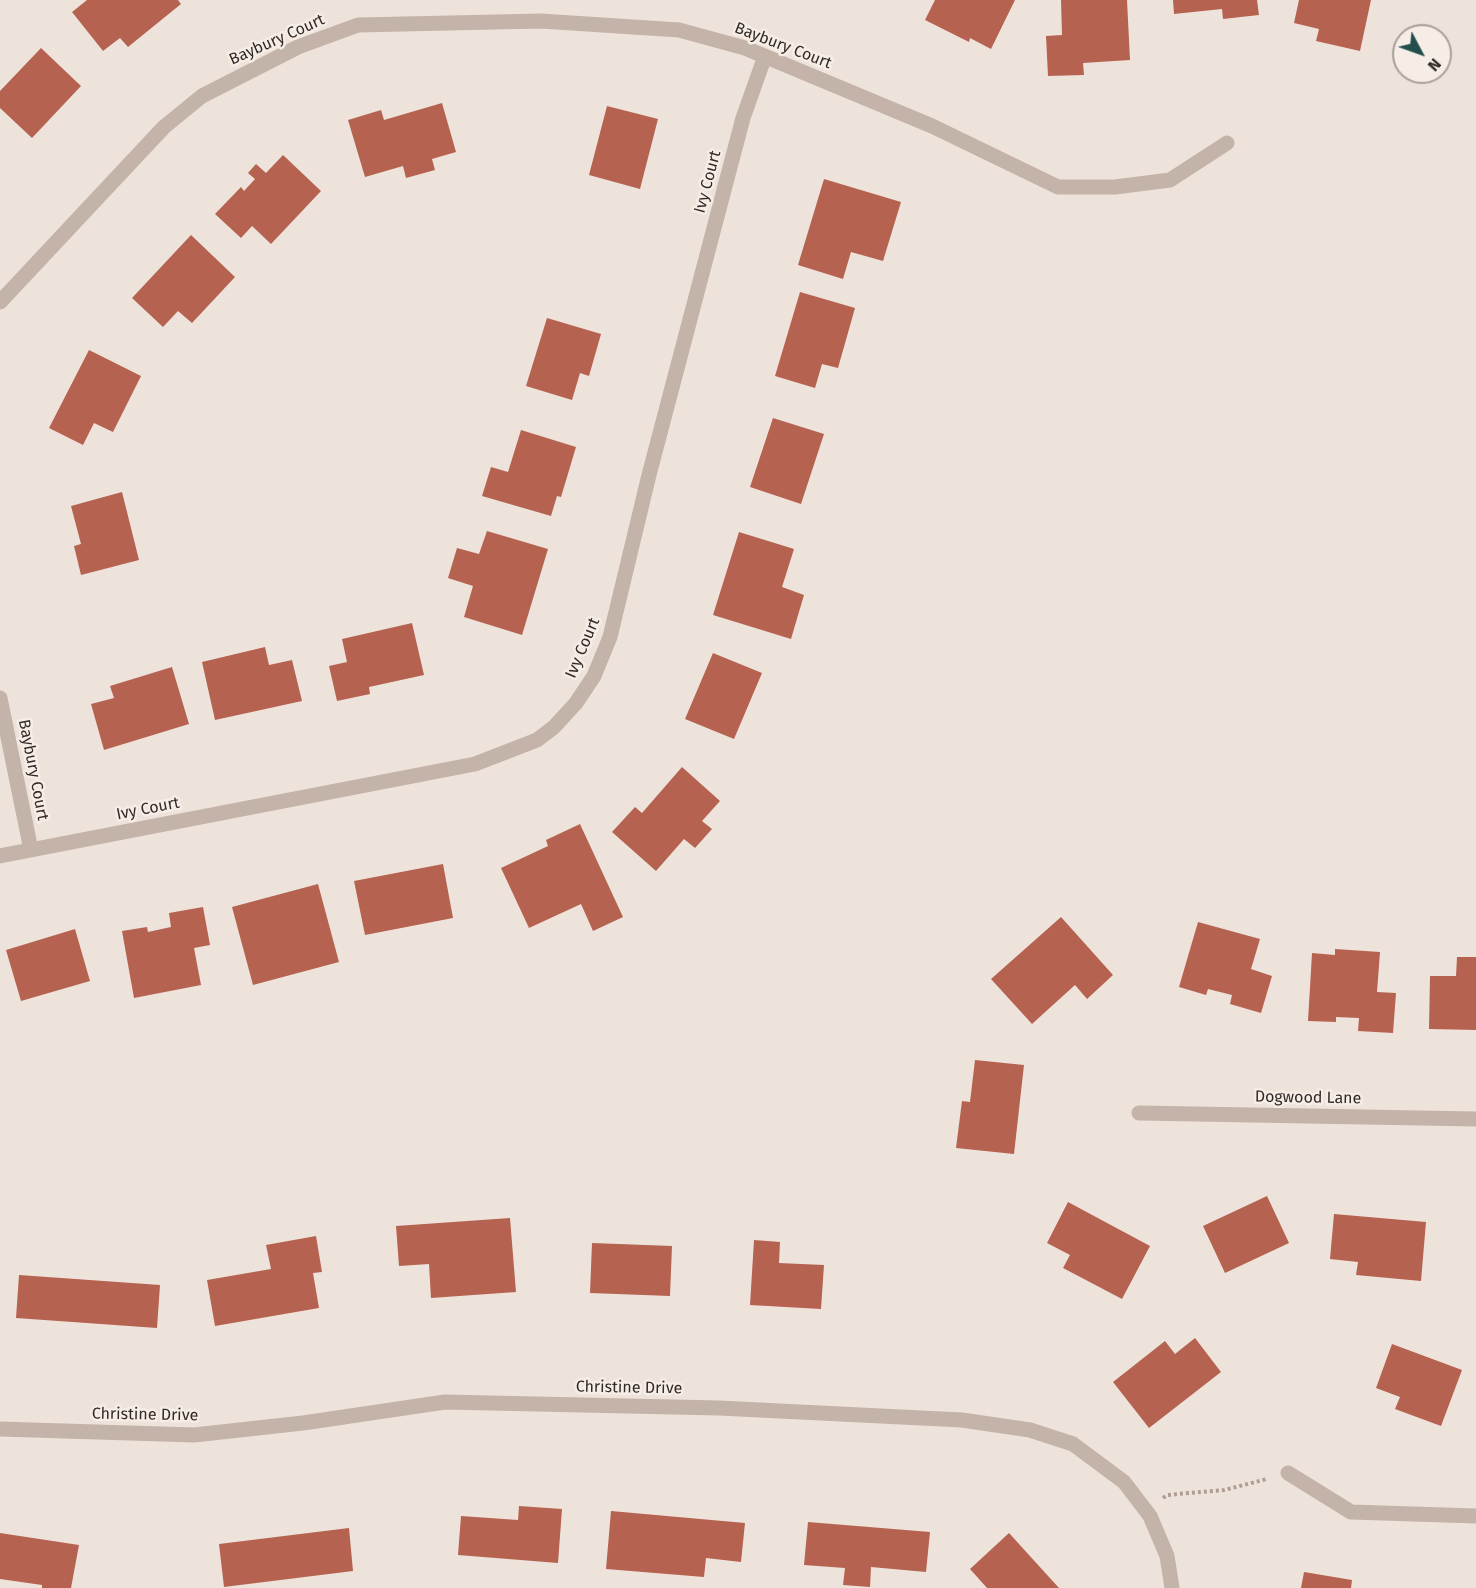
<!DOCTYPE html>
<style>
body{margin:0}
#map{position:relative;width:1476px;height:1588px;overflow:hidden;background:#eee3db;font-family:"Fira Sans",sans-serif}
canvas{display:block}
.north{position:absolute;left:1392px;top:24px;width:60px;height:60px;box-sizing:border-box;background:#f6eee6;border:2px solid #a8a09a;border-radius:50%;rotate:131deg;font-size:16px;font-weight:700;line-height:24px;text-align:center;color:#322a27}
.north::after{content:'';display:block;margin:auto;width:21px;height:27px;background:#234e4d;clip-path:polygon(50% 0,100% 100%,50% 72%,0 100%)}
</style>
<div id="map">
<canvas width="1476" height="1588"></canvas>
<div class="north">N</div>
</div>
<script>
const ctx = document.querySelector('canvas').getContext('2d');
ctx.lineJoin = 'round';
function paint(path, color) { ctx.fillStyle = color; ctx.fill(path, 'evenodd'); }
const shape = rows => new Path2D(rows.map(r => 'M' + r).join(''));
function stroke(path, color, width, dash) { ctx.strokeStyle = color; ctx.lineWidth = width; ctx.lineCap = dash ? 'butt' : 'round'; ctx.setLineDash(dash || []); ctx.stroke(path); }
function write(font, color, halo, rows, align = 'center') {
  ctx.font = font + ' "Fira Sans",sans-serif'; ctx.lineWidth = 5; ctx.setLineDash([]); ctx.textBaseline = 'middle'; ctx.strokeStyle = halo; ctx.fillStyle = color; for (const [text, x, y, turn = 0] of rows) {
    ctx.save(); ctx.translate(x, y); ctx.rotate((+turn || 0) * Math.PI / 180); ctx.textAlign = isNaN(turn) ? turn : align; if (halo) ctx.strokeText(text, 0, 0); ctx.fillText(text, 0, 0); ctx.restore();
  }
}
paint(shape([
 [87,0,178,0,181,4,128,47,120,38,103,51,72,12],
 [935,0,1015,0,991,49,970,38,969,42,925,20],
 [1061,0,1127,0,1130,60,1083,63,1084,75,1048,76,1046,36,1062,35],
 [1173,0,1257,0,1259,15,1223,19,1222,9,1174,14],
 [1299,0,1371,0,1360,51,1316,41,1319,29,1294,23],
 [41,48,81,86,32,138,0,108,0,91],
 [442,103,456,152,432,159,435,170,406,178,403,166,365,177,348,120,381,110,384,120],
 [607,106,658,119,640,189,589,175],
 [283,155,321,191,271,244,252,226,241,238,215,214,241,187,244,191,255,179,248,173,256,164,266,173],
 [824,179,901,202,883,261,851,252,843,279,798,265],
 [191,235,235,277,192,323,178,311,163,327,132,298],
 [800,292,855,308,838,368,822,364,815,388,775,376],
 [547,318,601,334,589,376,580,373,572,400,526,386],
 [89,350,141,376,113,432,94,423,83,445,49,428],
 [773,418,824,434,801,504,750,487],
 [521,430,576,447,561,497,557,496,551,516,482,496,491,467,508,472],
 [122,492,139,560,81,575,74,546,81,544,71,506],
 [487,531,548,549,522,635,464,617,473,586,448,578,457,548,479,554],
 [739,532,794,549,782,587,804,595,791,639,713,615],
 [412,623,424,675,369,687,370,694,337,701,329,666,347,662,342,639],
 [265,647,269,665,292,660,302,701,215,720,202,662],
 [713,653,762,673,734,739,685,719],
 [172,667,189,724,104,750,91,704,114,698,110,686],
 [682,767,720,801,702,821,712,829,695,848,684,839,656,871,612,832,635,807,642,813],
 [580,824,623,917,593,931,581,904,529,928,501,868,548,846,546,840],
 [443,864,453,918,365,935,354,881],
 [318,884,339,962,253,985,232,907],
 [203,907,210,945,194,948,201,985,134,998,122,931,147,927,148,932,171,927,169,913],
 [1061,917,1113,975,1087,999,1075,985,1032,1024,991,979],
 [1198,922,1260,939,1251,969,1272,976,1261,1013,1230,1004,1232,995,1208,989,1206,995,1179,987],
 [75,929,90,981,21,1001,6,950],
 [1335,949,1380,952,1377,992,1396,993,1393,1033,1358,1031,1359,1018,1336,1017,1336,1022,1308,1021,1312,953,1335,955],
 [1457,957,1476,957,1476,1030,1429,1029,1430,976,1456,976],
 [975,1060,1024,1065,1014,1154,956,1148,962,1101,970,1102],
 [1267,1196,1289,1243,1225,1273,1203,1226],
 [1068,1202,1150,1246,1122,1299,1063,1268,1070,1255,1047,1243],
 [1334,1214,1426,1222,1421,1281,1356,1275,1358,1262,1330,1259],
 [510,1218,516,1292,431,1298,429,1264,399,1266,396,1226],
 [316,1236,322,1272,313,1273,319,1308,215,1326,207,1280,271,1269,266,1245],
 [754,1240,780,1242,779,1263,824,1265,821,1309,750,1305],
 [592,1243,672,1246,670,1296,590,1293],
 [19,1275,160,1285,157,1328,16,1318],
 [1195,1338,1221,1372,1149,1428,1113,1382,1165,1341,1175,1354],
 [1392,1344,1462,1370,1441,1426,1395,1409,1400,1397,1376,1388],
 [519,1506,562,1509,558,1563,458,1555,461,1516,518,1520],
 [611,1511,745,1523,741,1562,706,1558,704,1577,606,1569],
 [808,1522,930,1532,926,1572,871,1567,870,1587,843,1585,845,1568,804,1565],
 [349,1528,353,1571,224,1587,219,1544],
 [0,1533,79,1545,71,1588,42,1588,42,1585,0,1579],
 [1009,1533,1059,1588,987,1588,970,1569],
 [1304,1572,1352,1580,1351,1588,1301,1588]
]), '#b56251');
stroke(shape([
 [1163,1498,1167,1495,1224,1490,1267,1479]
]), '#af9d93', 4, [3, 3]);
stroke(shape([
 [0,302,164,127,202,96,298,47,358,25,541,21,679,30,745,48,932,126,1058,187,1115,187,1170,180,1227,143],
 [0,698,31,850],
 [0,856,475,764,537,740,554,727,576,703,594,676,610,637,649,475,743,118,765,56],
 [1139,1113,1476,1119],
 [0,1429,194,1435,303,1423,445,1402,719,1408,962,1420,1030,1430,1073,1444,1124,1482,1150,1516,1167,1556,1172,1588],
 [1288,1473,1351,1512,1476,1516]
]), '#c4b3a8', 15);
write('16px', '#322a27', '#f6eee6', [
 ["Baybury Court",277,40,-24],
 ["Baybury Court",783,46,21],
 ["Ivy Court",708,182,-75],
 ["Ivy Court",583,648,-67],
 ["Baybury Court",33,770,79],
 ["Ivy Court",148,809,-11],
 ["Dogwood Lane",1308,1098,1],
 ["Christine Drive",629,1388,1],
 ["Christine Drive",145,1415,1]
]);
</script>
